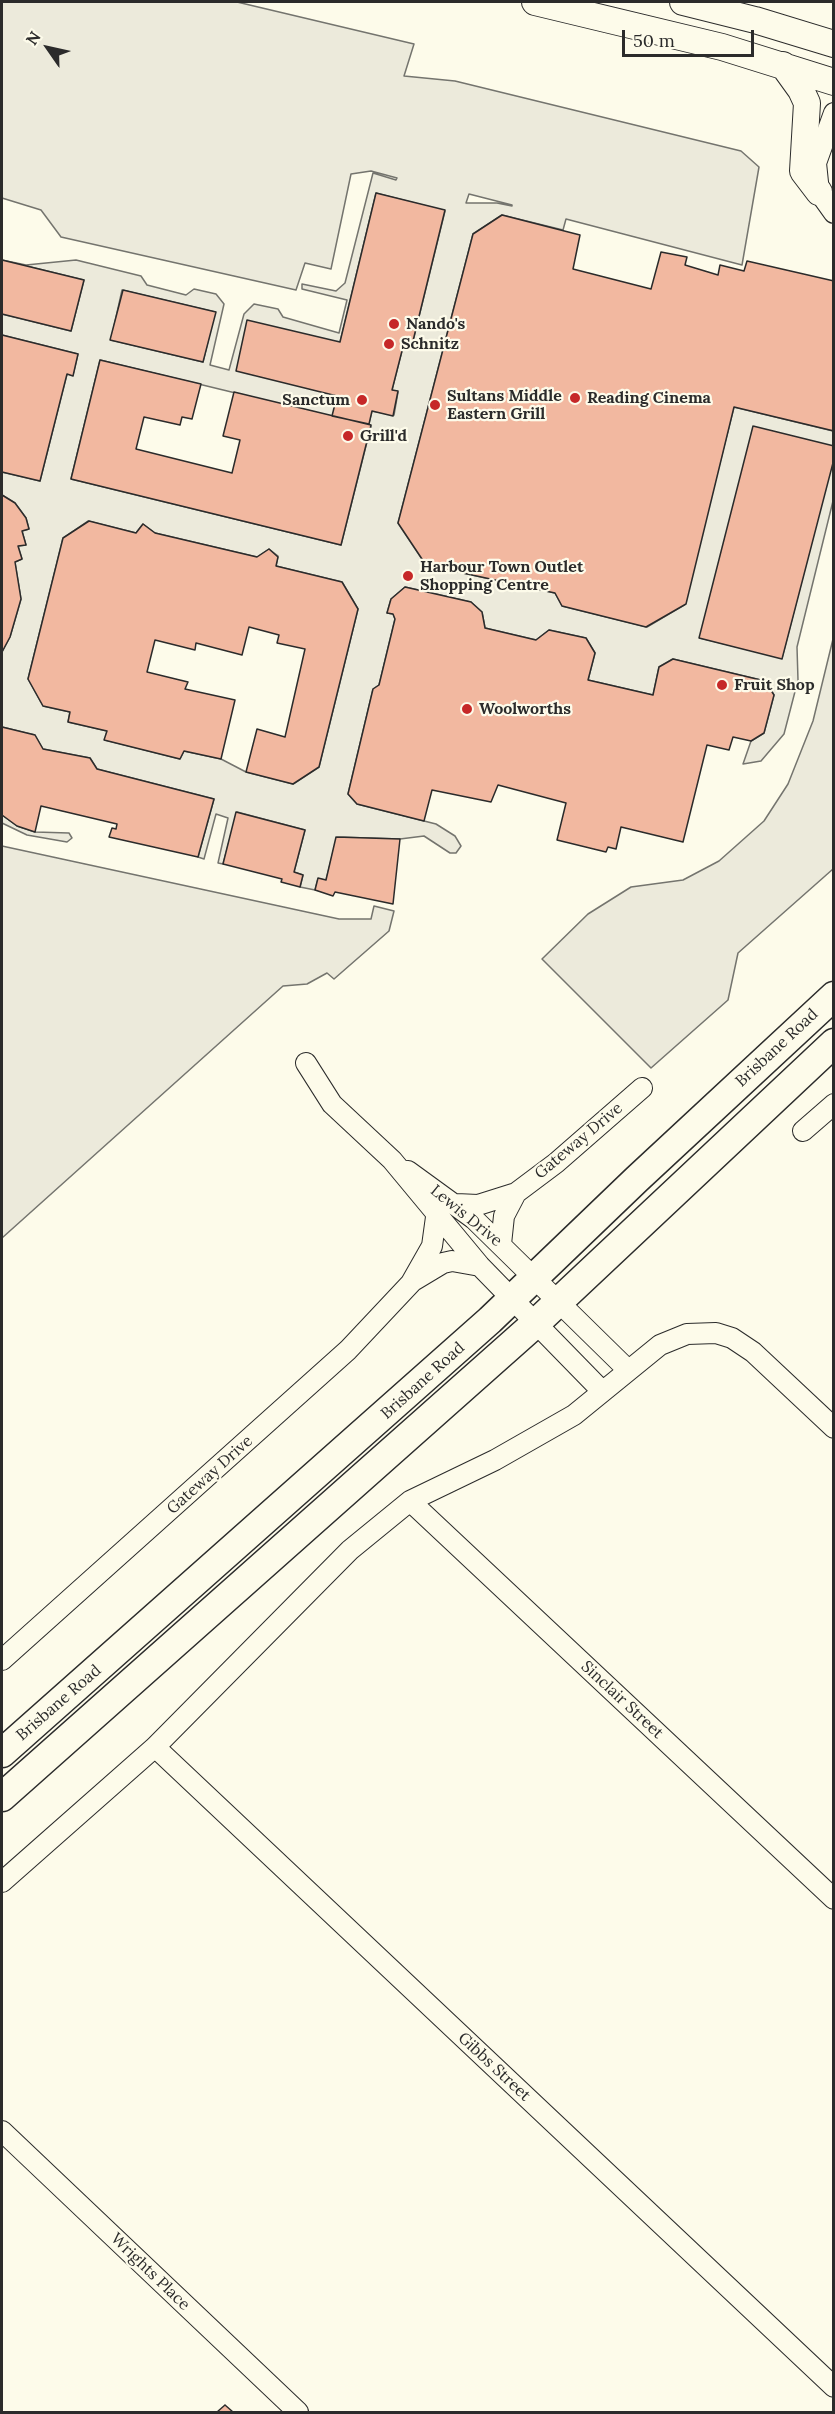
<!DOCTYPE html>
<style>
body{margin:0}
#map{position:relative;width:835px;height:2414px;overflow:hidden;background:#fdfbea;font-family:Lora,serif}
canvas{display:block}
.frame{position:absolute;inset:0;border:3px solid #2b2b2b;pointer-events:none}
.north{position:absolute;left:18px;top:18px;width:60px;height:60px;-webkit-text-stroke:4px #fdfbea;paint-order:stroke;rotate:304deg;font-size:16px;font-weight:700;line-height:24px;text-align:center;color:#2b2b2b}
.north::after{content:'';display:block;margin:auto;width:21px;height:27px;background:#2b2b2b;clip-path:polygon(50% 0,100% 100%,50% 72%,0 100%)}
.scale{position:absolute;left:622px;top:30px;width:132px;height:27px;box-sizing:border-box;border:3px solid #2b2b2b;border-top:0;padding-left:8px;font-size:18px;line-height:21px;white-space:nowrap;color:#2b2b2b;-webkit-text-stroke:4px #fdfbea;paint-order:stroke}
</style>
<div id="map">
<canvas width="835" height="2414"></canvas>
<div class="frame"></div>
<div class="north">N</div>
<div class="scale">50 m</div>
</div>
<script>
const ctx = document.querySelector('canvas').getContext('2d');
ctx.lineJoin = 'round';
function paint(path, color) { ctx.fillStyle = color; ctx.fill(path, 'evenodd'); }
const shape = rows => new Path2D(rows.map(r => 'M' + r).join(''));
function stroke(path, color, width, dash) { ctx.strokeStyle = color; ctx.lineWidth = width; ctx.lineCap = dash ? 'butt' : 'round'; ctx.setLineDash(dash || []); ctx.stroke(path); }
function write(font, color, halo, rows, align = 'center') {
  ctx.font = font + ' Lora,serif'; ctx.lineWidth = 4.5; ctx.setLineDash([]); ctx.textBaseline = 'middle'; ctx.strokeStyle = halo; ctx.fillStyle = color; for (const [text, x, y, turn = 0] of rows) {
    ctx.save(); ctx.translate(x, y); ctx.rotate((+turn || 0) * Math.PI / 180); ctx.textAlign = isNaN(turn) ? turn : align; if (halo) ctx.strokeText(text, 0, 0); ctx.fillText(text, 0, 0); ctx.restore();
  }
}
const parking = shape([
 [2,2,237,2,414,44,404,76,455,81,741,151,759,167,742,265,566,219,563,230,502,215,473,234,398,523,426,565,555,593,562,606,647,627,684,605,734,407,833,431,833,446,700,638,782,658,833,459,833,501,797,647,798,680,784,734,761,761,743,764,751,741,764,733,774,695,765,681,673,659,659,667,653,695,588,680,595,653,586,638,549,630,536,640,485,628,482,612,471,602,405,587,391,599,387,613,393,614,395,619,379,685,373,689,348,794,357,804,436,824,455,836,461,846,456,853,450,853,424,836,400,839,337,837,326,880,318,879,315,890,300,887,303,875,294,872,305,830,237,812,223,864,218,863,228,818,216,814,204,859,198,857,214,799,97,769,90,758,43,749,35,735,2,727,2,652,10,637,21,599,15,562,22,559,18,546,26,545,22,531,29,529,26,518,15,503,2,495,2,472,40,481,67,374,73,375,78,354,2,335,2,314,71,331,84,280,2,260,26,265,76,260,141,276,147,285,186,295,194,289,216,294,224,304,210,365,229,370,244,314,254,304,278,309,283,317,339,333,347,300,302,289,302,284,336,291,345,283,373,173,396,180,397,178,371,171,351,174,331,269,305,263,296,290,61,237,41,210,2,198,2,2],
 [376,193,445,211,412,345,404,343,392,390,398,392,394,415,372,411,369,423,337,396,340,342,376,193],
 [469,194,512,205,512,206,497,203,466,203,469,194],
 [122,290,215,312,203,362,111,340,122,290],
 [100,360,371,426,341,545,71,479,100,360],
 [88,521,136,533,143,524,155,533,257,557,269,549,278,556,276,566,342,582,358,609,319,767,293,784,246,772,221,759,184,751,180,759,105,740,107,731,68,722,70,712,43,706,28,679,63,538,88,521],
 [833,639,833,869,738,953,728,1000,651,1068,542,959,588,914,631,887,683,880,719,861,764,821,788,784,813,721,833,639],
 [2,815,17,826,35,832,69,833,72,838,67,842,27,835,2,823,2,815],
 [2,846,339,919,371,919,374,906,394,911,389,931,334,979,327,973,307,984,283,986,2,1238,2,846]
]);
paint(parking, '#eceadb');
stroke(parking, '#74746e', 1.5);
const building = shape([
 [376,193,445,210,412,345,404,343,392,390,398,391,393,416,372,411,369,424,332,416,337,396,236,371,247,320,340,342,376,193],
 [502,215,580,235,573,269,651,289,661,252,687,257,685,265,718,275,720,265,744,271,747,261,834,281,834,431,734,407,686,604,646,627,562,606,555,593,426,565,398,523,473,234,502,215],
 [2,260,84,280,71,331,2,314,2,260],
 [123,290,216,312,203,362,110,340,123,290],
 [2,335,78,354,73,376,67,374,40,481,2,472,2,335],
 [100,360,201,384,192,419,182,417,180,425,144,417,136,449,232,473,240,440,223,436,234,392,371,425,341,545,71,479,100,360],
 [753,426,834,446,834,459,782,659,699,638,753,426],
 [2,495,15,503,26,518,29,529,22,531,26,545,18,546,22,559,15,562,21,599,10,637,2,652,2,495],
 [89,521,136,533,143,524,155,533,257,557,269,549,278,557,276,566,342,582,358,609,319,767,293,784,246,772,257,729,285,737,305,649,277,643,279,635,249,627,242,655,196,643,195,650,155,640,147,672,188,682,185,689,235,700,221,759,184,751,180,759,104,740,107,731,68,722,70,712,43,706,28,679,63,538,89,521],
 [405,587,471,602,482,612,485,628,536,640,549,630,586,638,595,653,588,680,653,695,659,667,673,659,765,681,774,695,764,733,751,741,733,737,729,750,707,745,683,842,621,827,616,849,608,847,606,852,557,840,566,803,498,785,491,802,432,790,424,821,357,804,348,794,373,689,379,685,395,619,393,614,387,613,391,599,405,587],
 [2,727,35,735,43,749,90,758,97,769,214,799,198,857,109,837,112,828,116,829,117,824,41,806,35,832,17,826,2,815,2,727],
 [236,812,305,830,294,872,303,875,300,887,281,882,282,879,223,864,236,812],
 [336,837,400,839,393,904,335,892,333,896,315,890,318,878,326,880,336,837],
 [225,2405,233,2412,217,2412,225,2405]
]);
paint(building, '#f2b8a0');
stroke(building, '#2b2b2b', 1.5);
const minor = shape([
 [834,113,816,163,819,192,834,213],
 [306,1063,332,1104,392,1160,480,1266,602,1391],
 [803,1131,834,1104],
 [408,1171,474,1219,628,1370],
 [456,1204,478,1205,516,1193,556,1163,642,1088],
 [501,1244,504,1216,516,1193],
 [413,1281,443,1263,452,1261,480,1266],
 [410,1501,834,1899],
 [2,1660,348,1350,411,1283,432,1246,436,1217],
 [155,1747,834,2387],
 [2,1882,155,1747,350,1550,410,1501,495,1460,574,1415,660,1345,687,1334,716,1333,732,1338,753,1352,834,1428],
 [2,2131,298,2412]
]);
const major = shape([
 [535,2,722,47,834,82],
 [683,2,755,20,834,44],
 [783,65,801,90,807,103,803,171,819,192]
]);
const highway = shape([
 [2,1753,490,1320,637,1179,834,996],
 [2,1797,537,1322,834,1043]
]);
stroke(minor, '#2b2b2b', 22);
stroke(major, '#2b2b2b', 28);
stroke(highway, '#2b2b2b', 31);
stroke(minor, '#fdfbea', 20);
stroke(major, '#fdfbea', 26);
stroke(highway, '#fdfbea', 28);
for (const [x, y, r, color] of [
 [394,324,6,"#c62828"],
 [389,344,6,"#c62828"],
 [575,398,6,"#c62828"],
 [362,400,6,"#c62828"],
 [435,405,6,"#c62828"],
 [348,436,6,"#c62828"],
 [408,576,6,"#c62828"],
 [722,685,6,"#c62828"],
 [467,709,6,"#c62828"]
]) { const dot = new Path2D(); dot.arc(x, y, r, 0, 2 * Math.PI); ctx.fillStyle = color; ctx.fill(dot); stroke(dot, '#fdfbea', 2); }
write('bold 16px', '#2b2b2b', '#fdfbea', [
 ["Nando's",406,324],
 ["Schnitz",401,344],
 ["Sultans Middle",447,396],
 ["Eastern Grill",447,414],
 ["Reading Cinema",587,398],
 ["Sanctum",350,400,"right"],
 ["Grill'd",360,436],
 ["Harbour Town Outlet",420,567],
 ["Shopping Centre",420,585],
 ["Fruit Shop",734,685],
 ["Woolworths",479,709]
], 'left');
write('16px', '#2b2b2b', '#fdfbea', [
 ["Brisbane Road",777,1048,-43],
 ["Gateway Drive",579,1141,-40],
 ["Lewis Drive",466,1216,39],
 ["Brisbane Road",423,1381,-42],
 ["Gateway Drive",210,1475,-42],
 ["Sinclair Street",622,1700,43],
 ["Brisbane Road",59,1703,-41],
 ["Gibbs Street",494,2067,43],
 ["Wrights Place",150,2272,44]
]);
</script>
